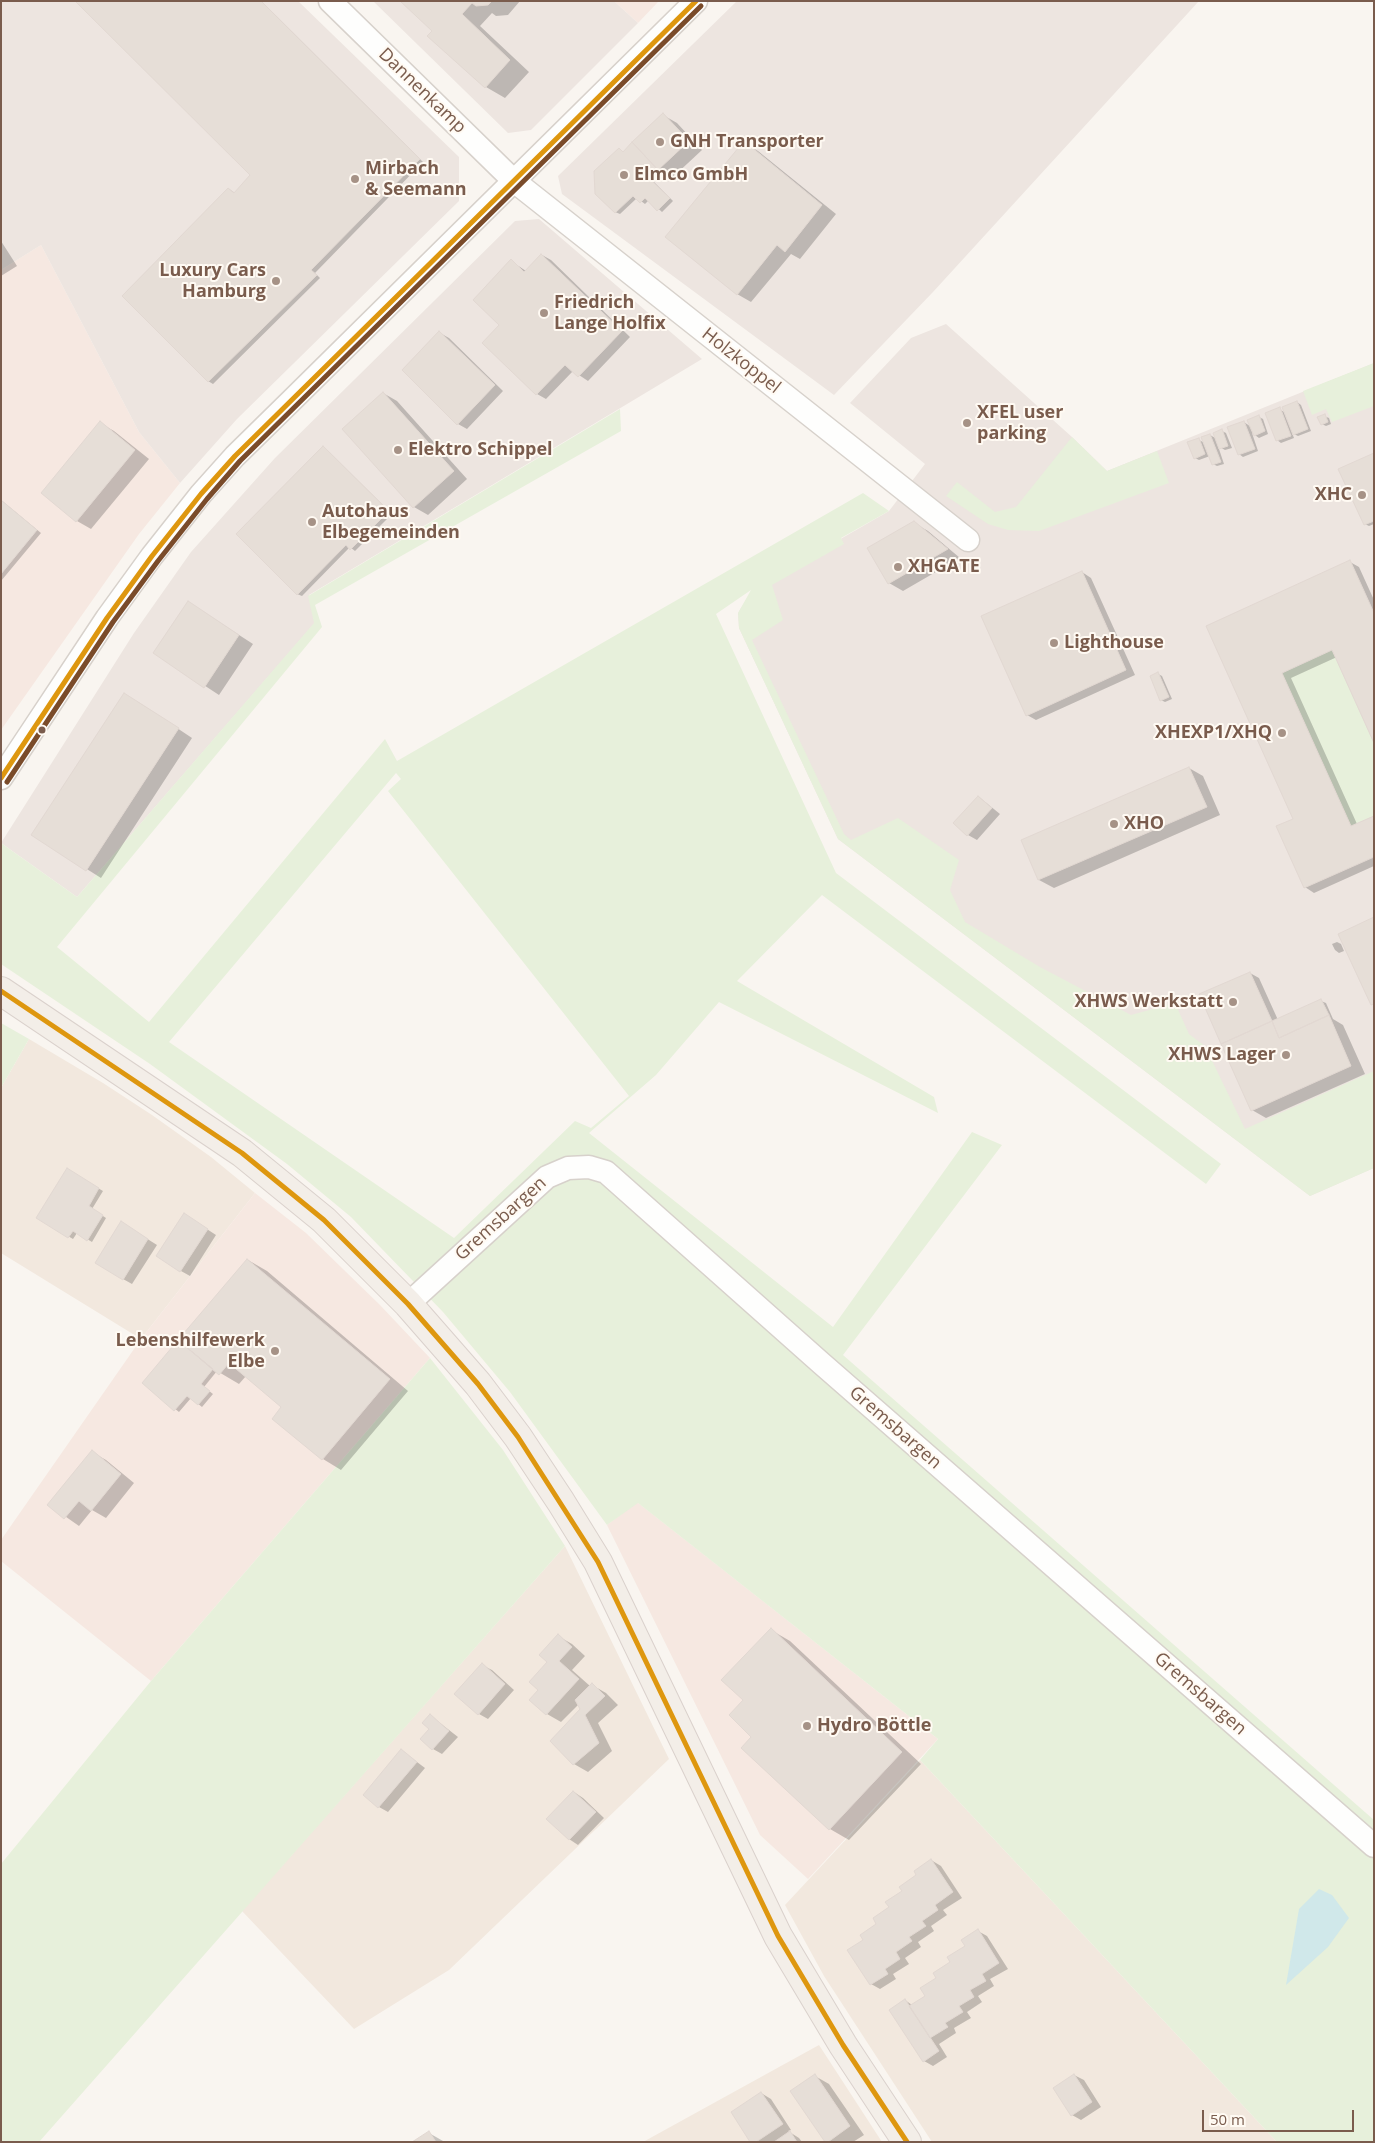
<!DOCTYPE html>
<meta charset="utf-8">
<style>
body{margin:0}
#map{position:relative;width:1375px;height:2143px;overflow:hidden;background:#f9f5f0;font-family:"Open Sans",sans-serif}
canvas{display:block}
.frame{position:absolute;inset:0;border:2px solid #7a5c4d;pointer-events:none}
.scale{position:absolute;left:1202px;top:2110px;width:152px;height:22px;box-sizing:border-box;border:2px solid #7a5c4d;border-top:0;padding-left:6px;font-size:15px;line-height:18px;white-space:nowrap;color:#7a5c4d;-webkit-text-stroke:4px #fffaf3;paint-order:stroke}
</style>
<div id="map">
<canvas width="1375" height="2143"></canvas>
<div class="frame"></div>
<div class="scale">50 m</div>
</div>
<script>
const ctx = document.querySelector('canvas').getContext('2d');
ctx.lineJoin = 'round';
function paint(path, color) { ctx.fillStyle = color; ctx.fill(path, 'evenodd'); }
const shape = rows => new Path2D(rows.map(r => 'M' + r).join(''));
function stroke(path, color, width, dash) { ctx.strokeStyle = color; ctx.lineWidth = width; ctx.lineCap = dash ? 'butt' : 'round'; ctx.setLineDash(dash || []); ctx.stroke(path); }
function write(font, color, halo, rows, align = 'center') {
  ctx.font = font + ' "Open Sans",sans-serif'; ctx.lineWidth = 4; ctx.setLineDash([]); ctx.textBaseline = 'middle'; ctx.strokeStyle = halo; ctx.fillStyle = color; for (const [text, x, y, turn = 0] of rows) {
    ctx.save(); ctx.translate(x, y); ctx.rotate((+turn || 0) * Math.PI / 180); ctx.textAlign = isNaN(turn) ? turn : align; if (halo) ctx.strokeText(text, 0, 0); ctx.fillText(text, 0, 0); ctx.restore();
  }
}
paint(shape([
 [29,1039,103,1083,152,1115,211,1157,255,1193,141,1339,1,1253,1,1088],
 [565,1546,669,1759,449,1970,354,2029,242,1911],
 [920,1760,1277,2142,932,2142,824,1976,785,1905],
 [819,2045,882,2142,643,2142]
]), '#f2e8de');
paint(shape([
 [614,1,659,1,638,23],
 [41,245,139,432,180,483,139,534,1,730,1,270],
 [255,1193,306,1233,380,1305,430,1358,151,1681,1,1561,1,1540,141,1339],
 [637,1502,938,1739,808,1879,760,1835,607,1525]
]), '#f6e8e1');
paint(shape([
 [1,1,298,1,459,157,459,201,237,419,180,483,139,432,41,245,1,270],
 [373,1,614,1,638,23,531,130,508,133],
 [737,1,1199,1,933,292,834,395,562,194,558,176],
 [539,219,702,359,309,595,315,623,77,897,1,843,134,633,191,552,275,458,515,221],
 [946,324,1072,437,1107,471,1374,363,1374,1168,1310,1196,838,839,739,628,738,613,752,590,889,511,925,464,850,403,911,338]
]), '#ede5e0');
paint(shape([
 [1374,363,1374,406,1332,422,1326,409,1312,415,1303,391],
 [620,409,621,431,315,605,322,627,57,947,149,1022,385,739,397,761,863,493,889,511,841,538,844,544,772,585,783,620,752,640,844,834,851,840,898,818,959,860,950,890,965,922,1040,967,1131,1015,1175,1003,1189,1034,1205,1046,1245,1129,1374,1071,1374,1168,1310,1196,838,839,739,628,738,613,751,590,716,614,836,873,1221,1164,1206,1184,822,895,737,981,934,1097,938,1113,719,1002,656,1075,589,1133,833,1327,972,1132,1002,1145,843,1355,1374,1820,1374,2142,1277,2142,920,1760,938,1739,638,1503,607,1525,510,1392,443,1312,351,1217,287,1164,150,1064,1,964,1,843,77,897,314,623,308,596],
 [396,773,401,779,388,791,629,1096,591,1128,575,1121,454,1238,169,1042],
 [1072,437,1107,471,1157,451,1169,483,1039,531,1008,530,988,524,946,496,957,482,995,512,1016,507],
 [1332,650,1374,743,1374,816,1351,826,1282,673],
 [1,1023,29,1039,1,1088],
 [430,1358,503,1450,565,1546,39,2142,1,2142,1,1864,151,1681]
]), '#e7f0db');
paint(shape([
 [1319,1889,1332,1895,1349,1918,1328,1947,1286,1985,1299,1909]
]), '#d0e8ea');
paint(shape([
 [261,1,423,162,315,273,320,278,213,384,208,381,229,189,235,193,252,175],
 [402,1,520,1,508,15,496,16,492,13,480,26,529,72,505,98,486,87,429,36,433,31],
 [663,115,677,123,702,150,673,177,663,172,654,182,673,201,662,212,649,200,645,204,637,198,620,214,615,212,619,149,624,152],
 [744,143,758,151,836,214,800,259,791,254,751,302,737,294],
 [1,241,17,266,1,276],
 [542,255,551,260,630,337,588,381,573,371,546,399,537,394,484,343,501,325,511,261,526,271],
 [440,333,449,338,503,391,467,429,458,424],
 [383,393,397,401,467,479,428,515,414,507],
 [1297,402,1301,405,1311,431,1298,436,1292,433,1294,438,1281,443,1277,440,1279,409,1286,413],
 [1324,416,1329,418,1331,424,1326,426,1322,424],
 [1259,417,1263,419,1268,434,1259,438,1252,433,1258,451,1243,457,1239,454,1244,422,1251,427],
 [100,423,114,431,149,459,91,529,77,521],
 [1222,431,1226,433,1232,448,1225,450,1218,446,1224,464,1217,466,1213,464,1210,456,1199,460,1195,458,1199,440,1205,443,1210,435,1217,439],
 [323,447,392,514,355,551,350,547,302,596,297,594],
 [1374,454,1374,524,1369,526,1365,524],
 [1,500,41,533,1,581],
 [914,523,928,531,960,558,903,591,889,583],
 [1350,562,1359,567,1374,600,1374,740,1337,657,1291,678,1357,824,1374,817,1374,866,1314,893,1305,887,1294,819,1207,626],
 [1082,572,1091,578,1135,675,1036,720,1027,715],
 [202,611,253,644,219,695,155,653],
 [1158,674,1162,676,1172,699,1165,702,1161,700],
 [138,702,192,738,101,878,33,835],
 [1189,768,1203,776,1220,815,1054,888,1039,880,1023,841],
 [979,797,1000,814,977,840,968,835],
 [1337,942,1341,944,1344,951,1339,953,1335,950,1332,944],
 [1250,973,1259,978,1278,1020,1321,1001,1326,1003,1333,1019,1343,1025,1365,1074,1266,1118,1252,1110],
 [67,1170,103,1191,92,1209,106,1218,92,1242,77,1233,73,1239,37,1218],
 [193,1220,216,1235,190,1276,181,1271],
 [130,1228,157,1245,132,1284,123,1279],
 [248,1260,267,1271,408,1391,341,1470,323,1459,283,1407,246,1376,239,1384,217,1371,204,1387,213,1394,202,1407,191,1398,179,1412,143,1383],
 [92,1452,106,1460,134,1483,106,1518,92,1510,79,1526,49,1505],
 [771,1630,790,1641,921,1764,849,1840,830,1829,753,1736,744,1700],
 [558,1636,572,1644,585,1656,572,1670,590,1686,592,1685,606,1693,618,1705,598,1723,612,1751,588,1772,574,1764,581,1709,579,1704,561,1722,547,1714,531,1700,539,1690],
 [482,1665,492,1670,514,1690,488,1719,479,1714],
 [431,1716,458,1737,442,1754,433,1749],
 [401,1750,425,1768,388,1812,379,1807],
 [574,1792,583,1798,604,1818,578,1845,569,1839],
 [931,1860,941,1866,962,1898,943,1910,947,1915,931,1926,934,1931,918,1942,921,1947,905,1958,909,1964,893,1974,896,1979,880,1989,871,1984,865,1940],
 [978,1931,987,1936,1008,1969,990,1979,994,1986,978,1996,982,2002,967,2012,971,2018,954,2028,956,2033,939,2044,947,2057,933,2066,924,2061,905,2000,912,2005,926,1996,938,1978],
 [1074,2075,1084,2080,1101,2107,1081,2120,1072,2115],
 [815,2076,829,2084,864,2135,853,2142,826,2142],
 [761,2093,771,2099,791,2130,788,2131,799,2138,802,2142,752,2142],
 [429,2133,443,2141,444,2142,415,2142]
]), '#0003');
const building = shape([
 [75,1,261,1,420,159,311,270,317,275,208,382,122,296,228,188,234,193,250,175,75,1],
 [400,1,492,1,488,5,476,6,472,3,462,14,510,60,485,88,427,36,432,31,400,1],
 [663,113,689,141,658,170,632,142,663,113],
 [744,141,822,205,785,252,777,245,737,295,665,237,744,141],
 [632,142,658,170,650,179,670,198,657,211,645,198,640,203,633,196,615,213,595,194,594,171,619,148,623,152,632,142],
 [541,254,622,331,578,377,565,365,536,395,482,343,499,325,473,300,511,259,524,272,541,254],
 [439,331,495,385,457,425,402,370,439,331],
 [383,392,454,471,413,508,342,429,383,392],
 [1297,401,1308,429,1293,435,1282,407,1297,401],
 [1280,407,1291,436,1276,441,1265,413,1280,407],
 [1325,414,1328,422,1321,425,1317,417,1325,414],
 [1259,415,1265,431,1254,436,1247,420,1259,415],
 [100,421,135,450,76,522,41,493,100,421],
 [1244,421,1255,449,1238,455,1227,427,1244,421],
 [1222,429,1228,446,1219,449,1213,433,1222,429],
 [1210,434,1221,462,1212,465,1201,437,1210,434],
 [1199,438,1205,454,1194,459,1187,442,1199,438],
 [323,446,389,511,350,550,346,545,297,595,236,534,323,446],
 [1374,453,1374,521,1364,525,1338,469,1374,453],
 [1,500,37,530,1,574,1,500],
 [914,521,948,549,888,584,867,548,914,521],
 [1350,560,1374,613,1374,743,1332,650,1282,673,1351,826,1374,816,1374,857,1304,888,1276,826,1293,819,1206,626,1350,560],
 [1082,571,1126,670,1026,716,981,616,1082,571],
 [188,601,239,635,204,688,153,653,188,601],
 [1158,672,1169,697,1160,701,1150,676,1158,672],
 [124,693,179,728,86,871,31,835,124,693],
 [1189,767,1207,807,1038,880,1021,840,1189,767],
 [978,796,992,808,967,836,953,823,978,796],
 [1374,917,1374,1004,1371,1005,1338,934,1374,917],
 [1250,972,1272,1021,1221,1044,1199,994,1250,972],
 [1321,999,1329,1015,1279,1038,1272,1021,1321,999],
 [1329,1015,1351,1066,1251,1111,1221,1044,1272,1021,1279,1038,1329,1015],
 [67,1168,99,1188,89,1206,103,1215,87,1241,73,1231,68,1238,36,1218,67,1168],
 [184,1213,208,1229,180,1272,156,1256,184,1213],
 [121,1221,148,1239,123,1280,95,1263,121,1221],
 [247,1259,390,1379,322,1460,272,1419,281,1407,229,1363,219,1375,178,1340,247,1259],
 [178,1340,213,1369,201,1384,210,1391,198,1405,187,1396,174,1411,142,1383,178,1340],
 [92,1450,121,1474,91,1511,79,1501,64,1519,47,1505,92,1450],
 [771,1628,902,1752,829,1830,741,1748,751,1737,729,1715,743,1700,721,1680,771,1628],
 [558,1634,572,1647,559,1661,579,1679,546,1715,529,1700,538,1690,529,1682,547,1662,539,1655,558,1634],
 [482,1663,505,1684,478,1715,454,1694,482,1663],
 [592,1683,605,1696,585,1715,599,1743,573,1765,550,1741,580,1709,575,1700,592,1683],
 [430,1714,449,1731,432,1750,420,1739,429,1729,422,1723,430,1714],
 [401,1749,417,1762,378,1808,363,1795,401,1749],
 [573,1791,596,1812,569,1840,546,1819,573,1791],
 [931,1859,953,1892,935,1905,938,1910,922,1921,926,1926,909,1937,912,1941,896,1952,900,1959,885,1969,888,1974,870,1985,847,1950,863,1940,860,1935,876,1924,873,1918,889,1907,885,1902,902,1891,899,1887,916,1875,914,1871,931,1859],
 [978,1929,999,1963,982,1974,986,1981,970,1990,974,1997,959,2006,963,2012,945,2023,948,2027,930,2038,909,2006,925,1996,920,1988,936,1978,933,1973,950,1962,947,1957,965,1946,961,1940,978,1929],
 [905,1999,939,2051,923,2062,889,2010,905,1999],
 [815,2074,850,2126,828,2142,825,2142,790,2091,815,2074],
 [1074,2074,1092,2102,1071,2116,1053,2088,1074,2074],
 [761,2092,783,2124,756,2142,750,2142,731,2112,761,2092],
 [429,2131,436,2142,412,2142,429,2131],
 [790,2131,797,2142,774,2142,790,2131]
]);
paint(building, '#e6ded7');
stroke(building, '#e2d8d2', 1);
const minor = shape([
 [330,1,514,181,968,540],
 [1,778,107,618,152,556,201,494,235,456,290,402,696,1],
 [408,1304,547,1177,568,1168,589,1167,606,1172,821,1363,1374,1846]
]);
const major = shape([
 [1,991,242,1153,324,1220,408,1304,478,1384,518,1437,561,1502,598,1562,778,1936,843,2045,907,2142]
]);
stroke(minor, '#d7d1cb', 25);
stroke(major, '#dad1cc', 30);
stroke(minor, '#fefefd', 22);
stroke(major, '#f3eee8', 28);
stroke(shape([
 [1,778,107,618,152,556,201,494,235,456,696,1],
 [1,991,242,1153,324,1220,408,1304,478,1384,518,1437,598,1562,778,1936,843,2045,907,2142]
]), '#de970f', 5);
stroke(shape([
 [7,782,113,622,158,561,207,499,240,461,701,6]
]), '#7a4b2a', 5);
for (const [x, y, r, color] of [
 [660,142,5,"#a69286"],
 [624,175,5,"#a69286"],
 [355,179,5,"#a69286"],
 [276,281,5,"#a69286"],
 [544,313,5,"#a69286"],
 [967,423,5,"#a69286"],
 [398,450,5,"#a69286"],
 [1362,495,5,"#a69286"],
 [312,522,5,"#a69286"],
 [898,567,5,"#a69286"],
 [1054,643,5,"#a69286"],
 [42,730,4.5,"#7a5c4d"],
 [1282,733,5,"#a69286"],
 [1114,824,5,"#a69286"],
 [1233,1002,5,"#a69286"],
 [1286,1055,5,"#a69286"],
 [275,1351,5,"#a69286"],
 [807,1726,5,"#a69286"]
]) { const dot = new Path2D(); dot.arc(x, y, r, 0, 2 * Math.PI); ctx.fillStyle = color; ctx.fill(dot); stroke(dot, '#fffaf3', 2); }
write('18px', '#7a5c4d', '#fffaf3', [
 ["Dannenkamp",422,91,44],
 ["Holzkoppel",741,361,38],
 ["Gremsbargen",501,1219,-42],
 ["Gremsbargen",895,1428,41],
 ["Gremsbargen",1200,1694,41]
]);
write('bold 18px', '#7a5c4d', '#fffaf3', [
 ["GNH Transporter",670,142],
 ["Mirbach",365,169],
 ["& Seemann",365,190],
 ["Elmco GmbH",634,175],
 ["Luxury Cars",266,271,"right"],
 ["Hamburg",266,292,"right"],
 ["Friedrich",554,303],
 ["Lange Holfix",554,324],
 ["XFEL user",977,413],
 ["parking",977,434],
 ["Elektro Schippel",408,450],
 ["XHC",1352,495,"right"],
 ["Autohaus",322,512],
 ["Elbegemeinden",322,533],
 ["XHGATE",908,567],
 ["Lighthouse",1064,643],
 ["XHEXP1/XHQ",1272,733,"right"],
 ["XHO",1124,824],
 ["XHWS Werkstatt",1223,1002,"right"],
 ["XHWS Lager",1276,1055,"right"],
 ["Lebenshilfewerk",265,1341,"right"],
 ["Elbe",265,1362,"right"],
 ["Hydro Böttle",817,1726]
], 'left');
</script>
